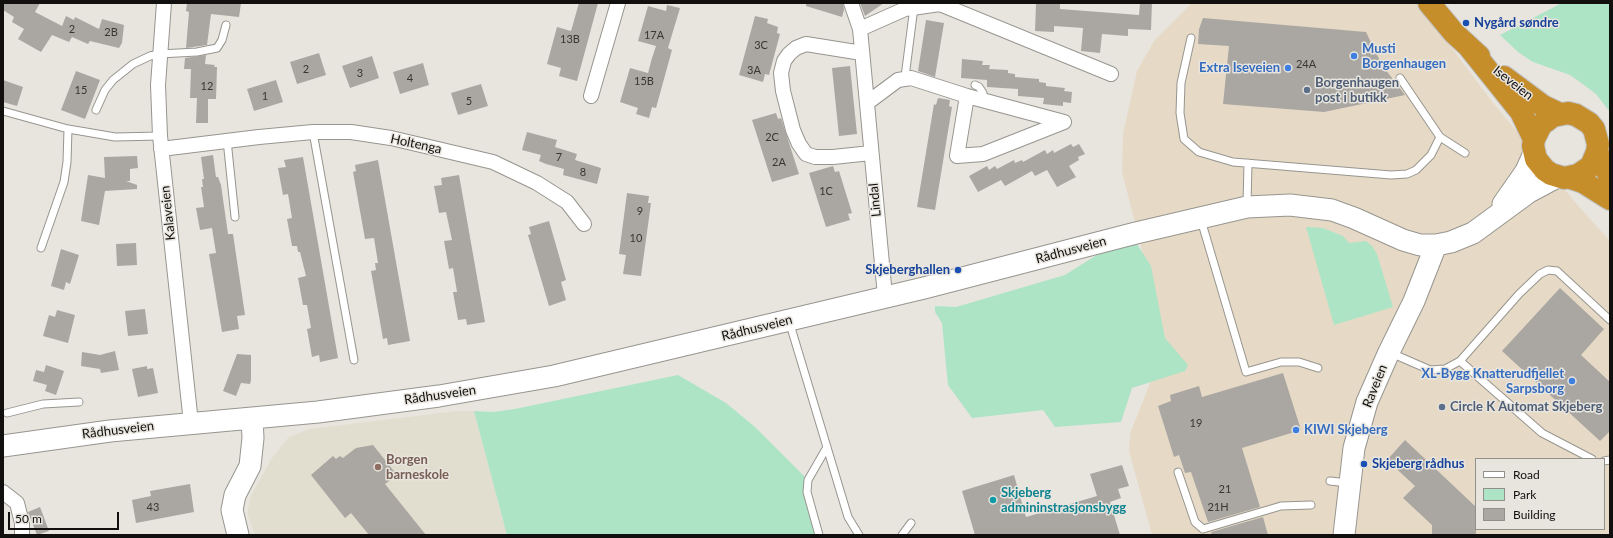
<!DOCTYPE html>
<meta charset="utf-8">
<style>
body{margin:0}
#map{position:relative;width:1613px;height:538px;overflow:hidden;background:#e8e5df;font-family:Lato,sans-serif}
canvas{display:block}
.frame{position:absolute;inset:0;border:4px solid #11100e;pointer-events:none}
.legend{position:absolute;left:1475px;top:458px;width:130px;height:72px;box-sizing:border-box;background:#e8e5df;border:1px solid #92908b;margin:0;padding:5px 7px;list-style:none;font-size:12px;color:#11100e}
.legend li{display:flex;align-items:center;gap:8px;height:20px}
.legend b{width:20px;border:1px solid #92908b}
.scale{position:absolute;left:8px;top:512px;width:111px;height:18px;box-sizing:border-box;border:2px solid #11100e;border-top:0;padding-left:5px;font-size:12px;line-height:14px;white-space:nowrap;color:#11100e;-webkit-text-stroke:3px #e8e5df;paint-order:stroke}
</style>
<div id="map">
<canvas width="1613" height="538"></canvas>
<div class="frame"></div>
<ul class="legend">
<li><b style="height:5px;background:#fff"></b>Road</li>
<li><b style="height:11px;background:#ace4c5"></b>Park</li>
<li><b style="height:11px;background:#aaa7a2"></b>Building</li>
</ul>
<div class="scale">50 m</div>
</div>
<script>
const ctx = document.querySelector('canvas').getContext('2d');
ctx.lineJoin = 'round';
function paint(path, color) { ctx.fillStyle = color; ctx.fill(path, 'evenodd'); }
const shape = rows => new Path2D(rows.map(r => 'M' + r).join(''));
function stroke(path, color, width, dash) { ctx.strokeStyle = color; ctx.lineWidth = width; ctx.lineCap = dash ? 'butt' : 'round'; ctx.setLineDash(dash || []); ctx.stroke(path); }
function write(font, color, halo, rows, align = 'center') {
  ctx.font = font + ' Lato,sans-serif'; ctx.lineWidth = 3; ctx.setLineDash([]); ctx.textBaseline = 'middle'; ctx.strokeStyle = halo; ctx.fillStyle = color; for (const [text, x, y, turn = 0] of rows) {
    ctx.save(); ctx.translate(x, y); ctx.rotate((+turn || 0) * Math.PI / 180); ctx.textAlign = isNaN(turn) ? turn : align; if (halo) ctx.strokeText(text, 0, 0); ctx.fillText(text, 0, 0); ctx.restore();
  }
}
paint(shape([
 [1192,3,1418,3,1494,104,1581,209,1610,241,1610,535,1152,535,1129,451,1130,434,1157,365,1143,254,1122,172,1123,134,1137,71,1154,41],
 [1476,459,1604,459,1604,529,1476,529]
]), '#e6dac6');
paint(shape([
 [457,411,474,411,507,535,255,535,248,516,248,509,251,496,272,458,289,437,310,429]
]), '#e1ddcf');
paint(shape([
 [1562,3,1610,3,1610,112,1596,94,1580,82,1570,75,1533,62,1518,52,1500,35],
 [1306,227,1323,228,1343,236,1349,243,1366,241,1372,246,1377,254,1393,307,1334,325],
 [1137,244,1151,266,1165,338,1188,365,1185,371,1132,388,1121,422,1055,427,1043,410,972,418,948,385,942,323,935,312,935,306,956,307,1065,275,1100,253],
 [678,375,726,403,755,427,808,480,819,535,507,535,474,411,493,412,515,409]
]), '#ace4c5');
paint(shape([
 [3,3,40,3,35,12,62,26,66,16,74,20,75,17,99,29,102,19,124,25,122,43,119,48,90,41,88,44,72,37,69,42,52,35,41,52,18,39,24,29,12,22,14,17,3,10],
 [187,3,241,3,239,17,211,14,207,45,186,48,189,12,186,11],
 [579,3,598,3,577,81,559,76,561,68,547,64,557,27,571,31],
 [806,3,843,3,844,10,842,17,806,6],
 [860,3,884,3,865,16],
 [1036,3,1060,3,1060,9,1139,15,1140,3,1152,3,1151,30,1128,29,1128,36,1102,34,1100,53,1081,51,1083,28,1054,26,1054,32,1035,31],
 [667,5,680,8,668,48,672,50,656,108,652,107,649,118,636,114,638,108,620,102,630,68,648,73,652,58,656,46,638,41,648,6,666,11],
 [755,16,768,19,767,23,778,27,777,33,780,34,769,75,765,74,763,82,739,75],
 [1203,18,1366,32,1382,65,1405,95,1324,112,1223,104,1229,46,1198,44,1199,29],
 [926,20,944,23,935,77,918,71],
 [319,53,326,75,297,84,290,62],
 [206,55,205,64,215,65,214,67,217,67,216,99,208,99,208,123,196,123,197,98,190,98,191,69,184,69,185,58],
 [372,56,379,78,350,88,342,66],
 [962,59,983,61,982,65,990,65,989,69,1008,70,1008,73,1015,74,1015,77,1039,79,1039,82,1046,83,1046,86,1065,88,1064,91,1072,92,1071,103,1063,102,1063,106,1043,104,1044,98,1018,96,1018,89,987,87,987,80,961,78],
 [423,63,429,85,400,94,393,72],
 [850,66,857,134,839,136,832,68],
 [76,71,100,80,85,119,61,110],
 [3,80,23,87,17,106,3,102],
 [276,80,283,102,254,111,247,89],
 [481,84,488,106,458,115,451,93],
 [938,98,950,100,949,106,952,107,935,210,917,207,934,104,936,105],
 [776,113,778,119,781,118,799,174,772,182,752,120],
 [527,132,557,140,555,147,577,154,575,160,601,168,597,184,563,175,564,169,546,164,539,161,541,155,522,150],
 [1071,144,1073,147,1079,144,1085,154,1078,157,1079,160,1069,166,1076,177,1057,187,1047,170,1035,176,1032,171,1005,186,1001,180,978,192,969,176,987,166,989,170,995,166,997,169,1014,160,1015,163,1022,160,1023,162,1045,150,1047,154,1053,150,1054,153],
 [213,155,216,177,218,177,221,185,228,234,233,234,245,315,237,316,239,329,222,332,209,254,216,253,212,228,200,230,196,208,204,207,201,187,203,187,202,179,204,179,201,157],
 [137,156,138,168,130,169,130,181,126,181,137,185,137,189,105,191,99,225,81,221,88,175,105,178,104,157],
 [303,157,338,358,320,362,319,355,312,357,307,329,311,328,307,305,303,305,298,278,306,276,300,252,298,252,297,246,292,246,287,219,292,218,288,194,283,195,278,168,286,167,284,160],
 [378,160,410,341,388,345,387,338,383,339,371,271,376,270,375,263,378,263,374,238,365,239,353,172,356,171,355,165],
 [833,166,835,172,839,171,852,213,848,214,850,220,826,227,809,173],
 [459,175,485,322,467,325,466,319,458,320,453,292,457,292,453,268,449,269,444,241,452,240,446,212,439,213,434,186,442,185,441,178],
 [627,193,648,196,649,196,648,203,651,203,641,276,623,274,626,255,619,254],
 [549,221,566,280,561,282,566,300,549,306,528,235,531,234,529,227],
 [136,243,137,265,117,266,116,244],
 [61,249,79,255,70,284,66,282,64,290,51,286],
 [1560,288,1604,329,1581,355,1610,382,1610,431,1600,441,1502,351],
 [145,309,148,334,128,336,125,311],
 [57,310,75,315,68,343,43,336,49,315,55,317],
 [115,351,119,370,101,373,100,369,81,366,82,352,100,355],
 [237,354,251,355,251,380,250,384,241,383,236,396,223,391],
 [46,365,64,371,56,395,45,391,47,385,33,381,36,370,44,372],
 [147,366,147,369,153,368,158,393,138,397,132,369],
 [1283,373,1301,430,1242,448,1260,507,1208,522,1191,472,1185,473,1179,455,1174,457,1158,406,1171,401,1170,395,1199,386,1202,397],
 [1405,440,1476,507,1476,535,1432,535,1432,525,1403,498,1415,486,1387,460],
 [373,445,397,475,385,484,426,535,369,535,351,513,345,518,311,475,333,456,336,459,340,456,343,458,356,448],
 [1122,465,1129,486,1118,489,1121,498,1110,502,1120,535,975,535,962,491,1014,475,1026,517,1097,496,1090,474],
 [190,484,194,512,136,523,132,500,151,496,150,491],
 [40,507,49,531,37,535,28,512],
 [1263,517,1268,535,1212,535,1211,532]
]), '#aaa7a2');
const lane = shape([
 [1191,38,1181,83,1180,113,1184,139,1199,152,1233,162,1391,175,1407,174,1416,170,1431,155,1440,137,1400,78],
 [905,77,914,7],
 [975,85,979,87,983,93,982,100],
 [96,110,105,90,113,80,133,64,150,56,159,54,197,52,217,48,222,40,226,25],
 [3,111,68,129,86,132,115,137,160,136],
 [313,132,354,360],
 [1440,137,1465,153],
 [227,140,235,217],
 [1247,205,1248,163],
 [1201,220,1246,372,1281,362,1299,362,1318,368],
 [41,248,64,182,67,162,68,129],
 [789,321,848,517,859,535],
 [1391,353,1430,370,1445,369,1460,361,1519,294,1540,274,1548,270,1557,271,1610,320],
 [1460,361,1542,433,1592,459],
 [7,413,43,404,79,402],
 [1604,461,1610,460],
 [1178,472,1195,522,1203,529,1281,506,1311,505],
 [1330,481,1348,483],
 [819,535,807,492,808,480,827,447],
 [902,535,911,523]
]);
const street = shape([
 [164,3,158,85,160,136,191,423],
 [851,3,860,29,885,296],
 [860,29,905,9,940,4,1111,74],
 [862,53,806,44,796,48,789,54,784,61,781,73,783,91,793,130,799,144,806,154,815,157,833,157,871,153],
 [591,96,618,3],
 [967,96,957,156,983,154,1064,122],
 [867,103,898,80,911,78,967,96,1064,122],
 [161,149,259,137,313,132,351,132,391,138,493,162,537,183,567,202,584,224],
 [3,492,17,503,22,523,22,535]
]);
const secondary = shape([
 [1503,204,1526,171,1534,153],
 [3,446,110,431,318,412,439,396,554,376,924,288,1136,233,1247,207,1290,205,1332,210,1354,218,1403,240,1420,245,1436,245,1451,242,1473,233,1529,192,1557,177],
 [238,535,232,510,235,495,250,466,253,438,252,419],
 [1344,535,1354,448,1367,402,1389,352,1414,301,1436,245]
]);
const highway = shape([
 [1429,3,1454,33,1479,56],
 [1469,47,1521,112,1534,139,1533,146,1536,159,1545,170,1551,174,1564,178,1578,175,1591,166,1597,152,1598,144,1594,129,1589,123,1576,115,1568,113,1553,116,1541,125,1534,139],
 [1504,77,1543,106,1560,114],
 [1597,152,1610,177],
 [1571,178,1583,182,1610,199]
]);
stroke(lane, '#97958f', 9);
stroke(street, '#97958f', 16);
stroke(secondary, '#97958f', 23);
stroke(highway, '#c1c1c0', 24);
stroke(lane, '#fff', 7);
stroke(street, '#fff', 14);
stroke(secondary, '#fff', 21);
stroke(highway, '#c68d2b', 22);
for (const [x, y, r, color] of [
 [1466,23,4,"#1a4fb4"],
 [1354,56,4,"#3f7fe0"],
 [1288,68,4,"#3f7fe0"],
 [1307,90,4,"#5c6f8a"],
 [958,270,4,"#1a4fb4"],
 [1572,381,4,"#3f7fe0"],
 [1442,407,4,"#5c6f8a"],
 [1296,430,4,"#3f7fe0"],
 [1364,464,4,"#1a4fb4"],
 [378,467,4,"#8d6e63"],
 [993,500,4,"#0f9aa8"]
]) { const dot = new Path2D(); dot.arc(x, y, r, 0, 2 * Math.PI); ctx.fillStyle = color; ctx.fill(dot); stroke(dot, '#e8e5df', 1.5); }
write('11px', '#373633', null, [
 ["2",72,29],
 ["2B",111,32],
 ["17A",654,35],
 ["13B",570,39],
 ["3C",761,45],
 ["24A",1306,64],
 ["2",306,69],
 ["3A",754,70],
 ["3",360,73],
 ["4",410,78],
 ["15B",644,81],
 ["12",207,86],
 ["15",81,90],
 ["1",265,96],
 ["5",469,101],
 ["2C",772,137],
 ["7",559,157],
 ["2A",779,162],
 ["8",583,172],
 ["1C",826,191],
 ["9",640,211],
 ["10",636,238],
 ["19",1196,423],
 ["21",1225,489],
 ["43",153,507],
 ["21H",1218,507]
]);
write('bold 13px', '#164399', '#e8e5df', [
 ["Nygård søndre",1474,23],
 ["Skjeberghallen",950,270,"right"],
 ["Skjeberg rådhus",1372,464]
], 'left');
write('bold 13px', '#366cbe', '#e8e5df', [
 ["Musti",1362,49],
 ["Borgenhaugen",1362,64],
 ["Extra Iseveien",1280,68,"right"],
 ["XL-Bygg Knatterudfjellet",1564,374,"right"],
 ["Sarpsborg",1564,389,"right"],
 ["KIWI Skjeberg",1304,430]
], 'left');
write('bold 13px', '#4e5e75', '#e8e5df', [
 ["Borgenhaugen",1315,83],
 ["post i butikk",1315,98],
 ["Circle K Automat Skjeberg",1450,407]
], 'left');
write('13px', '#11100e', '#e8e5df', [
 ["Iseveien",1513,83,38],
 ["Holtenga",416,144,12],
 ["Lindal",875,200,-95],
 ["Kalaveien",168,213,-96],
 ["Rådhusveien",1071,250,-15],
 ["Rådhusveien",757,328,-14],
 ["Raveien",1375,386,-68],
 ["Rådhusveien",440,395,-8],
 ["Rådhusveien",118,430,-7]
]);
write('bold 13px', '#785e54', '#e8e5df', [
 ["Borgen",386,460],
 ["barneskole",386,475]
], 'left');
write('bold 13px', '#0d838f', '#e8e5df', [
 ["Skjeberg",1001,493],
 ["admininstrasjonsbygg",1001,508]
], 'left');
</script>
